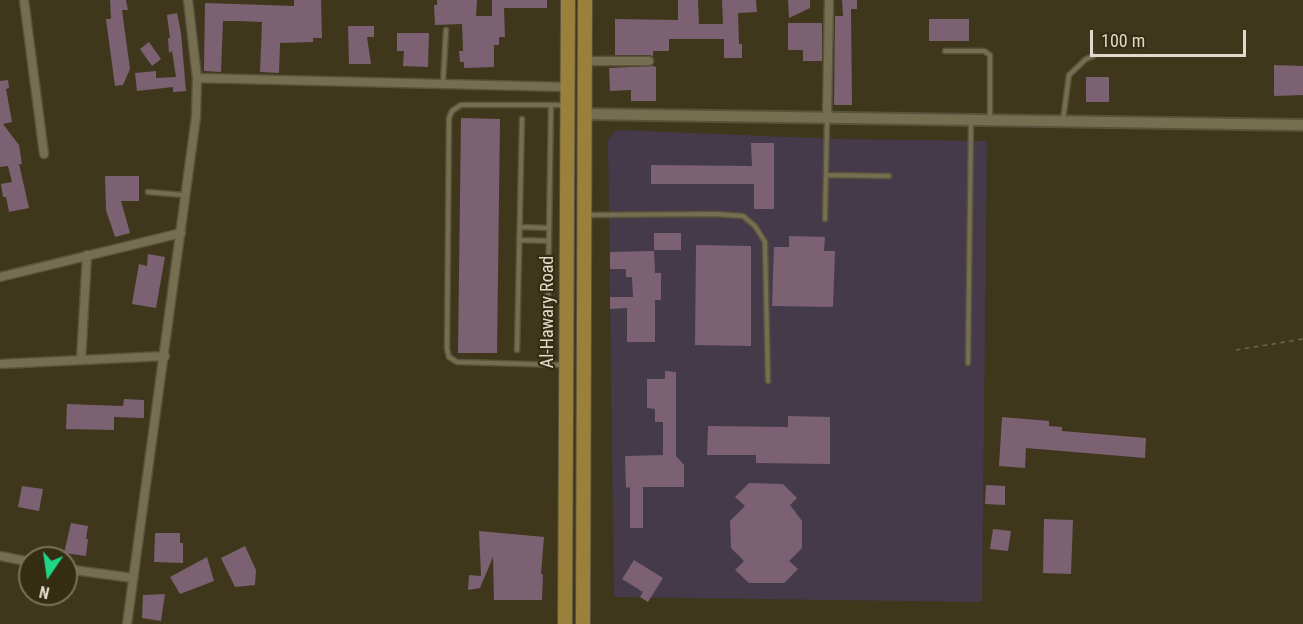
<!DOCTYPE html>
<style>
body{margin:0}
#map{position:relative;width:1303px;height:624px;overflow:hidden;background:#3e371c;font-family:"Roboto Condensed",sans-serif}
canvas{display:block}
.north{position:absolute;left:18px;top:546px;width:60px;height:60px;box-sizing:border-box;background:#342d12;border:2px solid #78735c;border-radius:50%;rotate:193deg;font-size:16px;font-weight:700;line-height:24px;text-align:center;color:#dfdbcc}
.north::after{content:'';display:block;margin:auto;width:21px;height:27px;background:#1ed888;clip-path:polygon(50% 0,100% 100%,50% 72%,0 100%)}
.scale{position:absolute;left:1090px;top:30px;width:156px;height:27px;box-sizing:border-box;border:3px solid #dfdbcc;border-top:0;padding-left:8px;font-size:18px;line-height:21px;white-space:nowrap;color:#dfdbcc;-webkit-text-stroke:4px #342d12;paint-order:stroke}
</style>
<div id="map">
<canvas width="1303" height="624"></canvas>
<div class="north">N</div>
<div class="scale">100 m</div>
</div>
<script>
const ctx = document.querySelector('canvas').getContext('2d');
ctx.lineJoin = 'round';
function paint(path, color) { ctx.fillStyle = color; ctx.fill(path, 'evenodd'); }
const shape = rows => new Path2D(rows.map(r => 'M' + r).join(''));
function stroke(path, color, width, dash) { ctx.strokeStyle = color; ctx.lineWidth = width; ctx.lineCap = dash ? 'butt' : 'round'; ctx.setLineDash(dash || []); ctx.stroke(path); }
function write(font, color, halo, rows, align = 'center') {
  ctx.font = font + ' "Roboto Condensed",sans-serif'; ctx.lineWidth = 4.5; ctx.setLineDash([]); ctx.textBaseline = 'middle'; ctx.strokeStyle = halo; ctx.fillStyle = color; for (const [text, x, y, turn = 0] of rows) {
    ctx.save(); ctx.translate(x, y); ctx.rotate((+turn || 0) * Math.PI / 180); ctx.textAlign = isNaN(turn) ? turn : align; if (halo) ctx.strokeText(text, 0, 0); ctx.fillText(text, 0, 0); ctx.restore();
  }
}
paint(shape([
 [617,130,840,139,987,141,982,602,614,597,608,139]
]), '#443a4a');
paint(shape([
 [110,0,126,0,128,10,122,10,130,69,123,85,115,86,106,19,111,19],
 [294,0,321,0,322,38,313,38,313,42,280,43,279,73,260,72,262,22,238,21,223,21,221,72,204,71,205,3,294,6],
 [437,0,477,0,476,16,492,16,492,0,547,0,547,8,504,8,505,37,499,37,499,45,494,45,494,67,464,68,464,62,460,62,459,51,463,51,462,24,435,25,434,5,437,5],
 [678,0,698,0,699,24,723,24,722,0,756,0,757,12,738,13,739,44,742,44,742,58,724,58,724,39,669,39,669,51,653,51,653,56,649,55,615,55,615,19,678,20],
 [788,0,810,0,810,8,789,18],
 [842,0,857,0,857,9,851,9,852,105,834,105,835,16,843,16],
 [177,13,181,33,186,91,173,92,173,87,137,91,135,73,156,71,156,78,176,77,172,51,169,53,168,38,170,38,167,15],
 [929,19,969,19,969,41,929,41],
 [788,23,822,23,822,61,803,61,803,50,788,50],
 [348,26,374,26,374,37,367,37,371,64,349,64],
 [397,33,429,33,428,67,403,66,404,51,397,51],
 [149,42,161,59,152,66,140,49],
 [1274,65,1303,66,1303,95,1274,96],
 [653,66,656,67,656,101,631,101,631,90,610,91,609,68],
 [1086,77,1109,77,1109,102,1086,102],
 [8,80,9,88,6,89,12,122,3,124,19,145,22,164,19,164,29,208,9,212,6,197,3,197,1,184,12,182,8,166,0,167,0,81],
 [461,118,500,119,497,353,458,353],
 [751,143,774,143,774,209,754,209,754,184,651,184,651,165,752,166],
 [105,176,139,176,139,201,121,201,130,233,115,237,106,210],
 [654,233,681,233,681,250,654,250],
 [789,236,825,237,824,251,835,251,833,307,772,306,774,247,789,247],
 [696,245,751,246,751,346,695,345],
 [654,251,655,273,661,273,661,300,655,300,655,342,627,342,627,308,610,309,610,297,633,297,632,277,626,277,626,269,610,269,610,252],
 [148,254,165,257,156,308,132,304,139,264,147,266],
 [665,371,676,372,676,456,684,465,684,487,643,487,643,528,630,528,630,487,626,488,625,456,663,455,663,422,655,422,655,409,647,408,647,379,665,379],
 [124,399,144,400,144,418,114,417,114,430,66,429,67,404,123,406],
 [788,416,830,417,830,464,756,463,756,455,707,455,708,426,788,427],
 [1002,417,1049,421,1049,426,1062,427,1062,431,1146,438,1145,458,1026,448,1025,468,999,466],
 [749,483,783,484,797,498,790,505,802,521,802,548,789,561,798,569,784,583,749,583,735,570,744,561,731,548,730,521,745,506,735,497],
 [986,485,1005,486,1005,505,985,504],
 [22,486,43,489,39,511,18,507],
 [1044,519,1073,520,1071,574,1043,573],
 [71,523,88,526,86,539,88,539,86,556,64,553],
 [993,529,1011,531,1008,551,990,549],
 [479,531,544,537,541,574,543,574,542,600,494,600,493,557,480,588,468,590,469,575,481,576],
 [155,533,180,533,180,543,183,543,183,563,154,562],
 [245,546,256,570,255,585,235,587,221,558],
 [207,557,214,581,180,594,170,577],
 [634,560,663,578,648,602,640,597,643,592,622,579],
 [165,594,161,621,142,618,143,595]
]), '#7b6172');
const service = shape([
 [945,51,984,51,990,55,990,118],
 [443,83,446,30],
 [1063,120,1069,75,1086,59,1093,56],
 [826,175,889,176],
 [148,192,184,195],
 [588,215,715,214,743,216,755,226,765,242,768,381],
 [825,219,827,121],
 [520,227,549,228],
 [519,240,549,241],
 [517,350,522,119],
 [968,363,971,121],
 [547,365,551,105],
 [562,365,457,362,449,357,447,349,449,118,452,111,461,105,563,105]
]);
const minor = shape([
 [24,0,44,154],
 [585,61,649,61],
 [197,78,567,87],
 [827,117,829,0],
 [0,277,181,233],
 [81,360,87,255],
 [0,364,165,356],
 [0,556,30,562],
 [66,569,133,578],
 [127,624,196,117,197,78,188,0]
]);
const tertiary = shape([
 [585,114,1303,125]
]);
const trunk = shape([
 [565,624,568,0],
 [583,624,585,0]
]);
stroke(service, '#59533c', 7);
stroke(minor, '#59533c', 11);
stroke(tertiary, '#59533c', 14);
stroke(trunk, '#59533c', 16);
stroke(shape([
 [1236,350,1303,339]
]), '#6f6851', 1.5, [4.5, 4.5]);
stroke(service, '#756e51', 4);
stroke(minor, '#756e51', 8);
stroke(tertiary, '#756e51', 10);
stroke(trunk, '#9a803a', 14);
write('18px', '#dfdbcc', '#342d12', [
 ["Al-Hawary Road",548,312,-90]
]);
</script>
